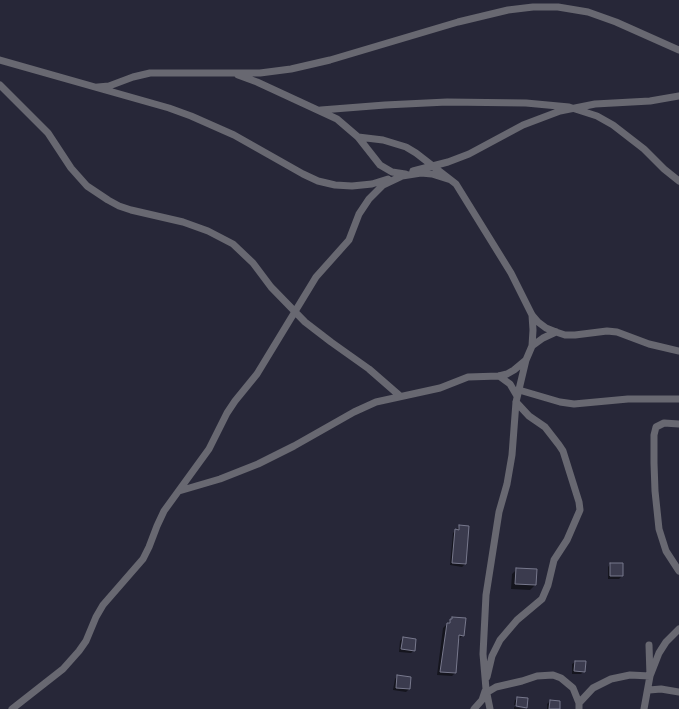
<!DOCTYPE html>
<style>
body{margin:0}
canvas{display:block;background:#272738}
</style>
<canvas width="679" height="709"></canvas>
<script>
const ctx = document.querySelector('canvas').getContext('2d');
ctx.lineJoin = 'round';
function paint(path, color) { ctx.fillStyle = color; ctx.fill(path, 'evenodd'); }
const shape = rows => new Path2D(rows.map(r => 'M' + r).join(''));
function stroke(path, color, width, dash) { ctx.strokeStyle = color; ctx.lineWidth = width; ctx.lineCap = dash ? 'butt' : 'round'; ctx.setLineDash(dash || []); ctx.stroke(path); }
paint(shape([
 [460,526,465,564,462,567,450,565,453,533],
 [610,564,622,576,619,579,608,579,608,567],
 [517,569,536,570,535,585,530,590,511,589,512,574],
 [453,618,463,635,459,639,457,639,455,673,452,676,437,675,443,628],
 [403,638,414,650,411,653,399,652,400,641],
 [575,662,584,671,581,674,572,674,572,664],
 [397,676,409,689,406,692,393,690,395,679],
 [518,698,526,707,525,708,525,707,514,705,515,700],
 [550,701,559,709,547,709,547,704],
 [514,707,525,709,514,709]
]), '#0007');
const building = shape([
 [459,525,469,526,466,564,452,563,455,529,459,530,459,525],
 [610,563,623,563,623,576,610,576,610,563],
 [516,568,537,569,536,585,515,584,516,568],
 [452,617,466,618,464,636,459,635,456,673,440,672,447,623,450,623,450,619,452,619,452,617],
 [403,637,416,639,415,651,401,649,403,637],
 [575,661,586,661,585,672,574,671,575,661],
 [397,675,411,677,410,689,396,688,397,675],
 [517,697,528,698,527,708,516,706,517,697],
 [550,700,560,701,560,709,549,709,550,700]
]);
paint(building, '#3b3b4e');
stroke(building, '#77788c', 1);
stroke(shape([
 [0,60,169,108,191,116,234,135,303,174,318,181,335,185,352,186,372,184,388,179],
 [238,75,257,82,337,119,358,137,380,165,392,172,405,174],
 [0,85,48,133,71,168,87,186,108,200,119,206,131,210,183,222,208,231,233,244,253,263,271,287,305,322,331,342,369,369,400,396],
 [98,87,109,86,133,77,150,73,260,73,291,69,330,60,458,22,508,10,533,7,558,7,588,12,616,22,679,50],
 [321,110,385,105,447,102,526,103,569,107,597,116,613,125,644,149,664,169,679,181],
 [358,137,383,140,406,147,416,153,456,184,511,273,532,315,538,322,546,328,556,332,565,335,575,335,607,331,617,332,649,344,679,351],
 [413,171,448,162,469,154,523,125,560,111,595,104,650,101,679,96],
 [532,346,543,338,556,332],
 [499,376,510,384,517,396],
 [519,390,560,402,574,404,628,399,679,399],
 [679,424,664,423,656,427,654,435,654,463,655,491,659,529,666,551,679,571],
 [179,491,220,479,258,464,294,446,354,412,376,402,440,388,468,377,499,376,507,374,514,370,526,360],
 [487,677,492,656,500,640,517,620,542,599,548,585,554,560,567,540,580,510,579,502,563,451,559,445,545,427,529,416,516,402],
 [649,690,661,689,679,692],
 [486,693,496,687,522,681,537,676,553,675,561,678,573,688,579,703,579,709],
 [579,703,593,688,611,679,630,675,650,676,659,653,666,642,679,629],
 [12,709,63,669,79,651,86,641,96,617,103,605,143,559,149,547,157,526,164,511,209,449,227,413,235,401,257,374,316,277,349,240,359,214,369,199,383,185,402,176,421,173,432,174,451,180],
 [474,709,482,700,485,691],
 [490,709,486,689,483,654,486,595,499,512,507,484,512,455,516,402,526,360,532,346,533,330,532,315],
 [644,709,650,676,649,645]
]), '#686871', 7);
</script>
